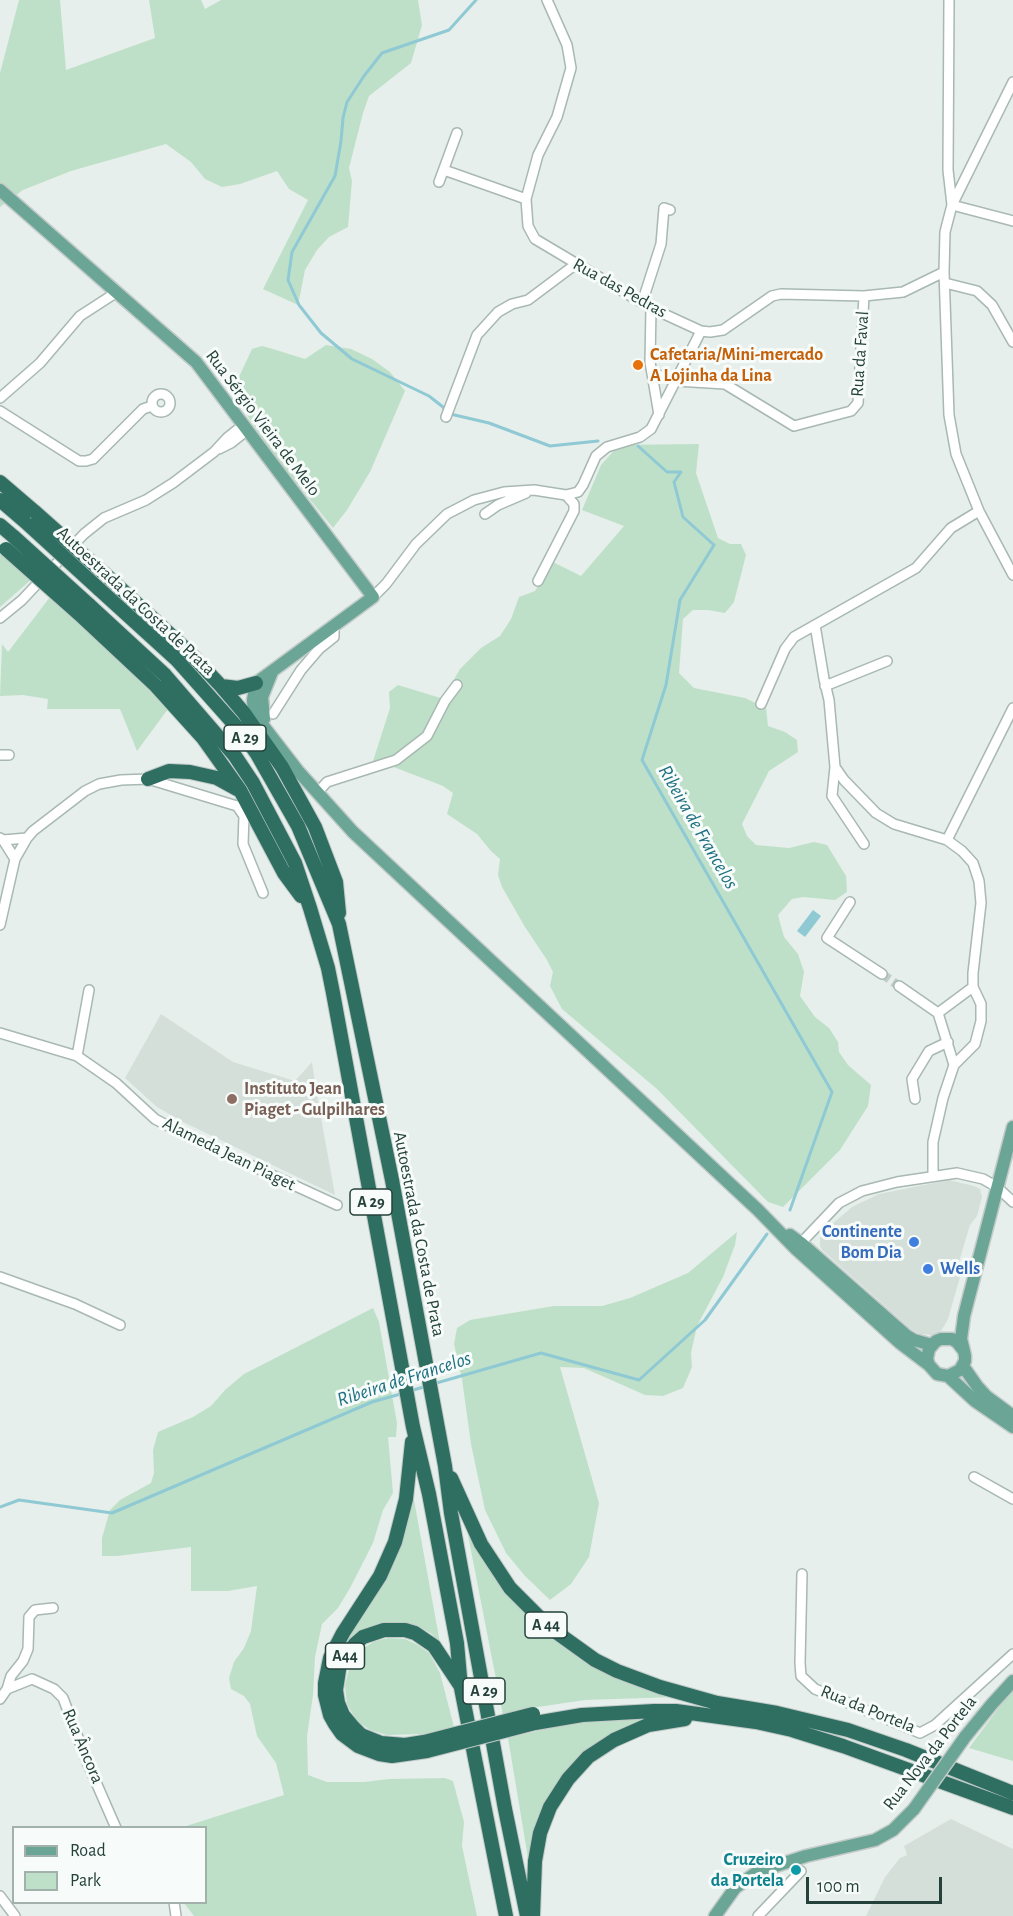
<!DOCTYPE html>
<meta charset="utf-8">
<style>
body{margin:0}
#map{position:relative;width:1013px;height:1916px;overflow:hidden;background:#e6efeb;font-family:"Alegreya Sans",sans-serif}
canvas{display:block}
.legend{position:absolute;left:12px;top:1826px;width:195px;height:78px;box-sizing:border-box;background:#f7fbf9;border:2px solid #a3b1ad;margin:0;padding:8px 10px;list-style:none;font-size:18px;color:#24423a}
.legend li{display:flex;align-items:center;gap:12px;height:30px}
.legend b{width:30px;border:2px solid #a3b1ad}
.scale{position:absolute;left:806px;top:1877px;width:136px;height:27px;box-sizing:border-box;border:3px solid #24423a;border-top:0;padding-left:8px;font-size:18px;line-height:21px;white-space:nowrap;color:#24423a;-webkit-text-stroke:4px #f7fbf9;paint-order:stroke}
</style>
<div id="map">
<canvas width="1013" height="1916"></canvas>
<ul class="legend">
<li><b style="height:8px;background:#6aa596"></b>Road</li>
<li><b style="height:16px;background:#bfe0c8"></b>Park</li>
</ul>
<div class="scale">100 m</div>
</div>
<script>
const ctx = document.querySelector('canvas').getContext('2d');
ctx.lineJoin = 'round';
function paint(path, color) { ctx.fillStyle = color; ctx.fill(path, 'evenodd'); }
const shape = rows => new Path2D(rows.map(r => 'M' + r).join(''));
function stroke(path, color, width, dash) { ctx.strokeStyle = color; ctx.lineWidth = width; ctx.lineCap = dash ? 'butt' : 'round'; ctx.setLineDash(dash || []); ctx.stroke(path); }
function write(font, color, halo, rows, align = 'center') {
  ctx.font = font + ' "Alegreya Sans",sans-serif'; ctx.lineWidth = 6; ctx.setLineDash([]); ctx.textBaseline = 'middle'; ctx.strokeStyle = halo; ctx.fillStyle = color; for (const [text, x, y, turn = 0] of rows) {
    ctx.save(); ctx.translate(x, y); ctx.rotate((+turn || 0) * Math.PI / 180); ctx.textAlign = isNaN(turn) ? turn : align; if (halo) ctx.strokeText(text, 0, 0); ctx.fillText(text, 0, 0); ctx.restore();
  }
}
paint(shape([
 [161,1014,233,1062,295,1081,312,1062,316,1090,335,1195,183,1122,157,1107,125,1078],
 [949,1180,974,1186,980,1189,982,1197,977,1216,970,1225,958,1265,960,1277,948,1319,941,1331,931,1335,921,1334,912,1330,822,1250,820,1246,820,1238,826,1229,852,1207,879,1194],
 [951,1819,1013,1849,1013,1916,866,1916,885,1877,900,1858,907,1855,904,1846]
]), '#d4dfda');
paint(shape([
 [19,0,60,0,66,70,155,38,149,0,201,0,205,9,221,0,418,0,422,25,411,63,369,96,363,113,349,168,352,181,348,227,329,237,317,250,305,270,298,305,263,289,308,200,289,189,277,171,240,184,222,187,205,179,191,162,166,144,71,171,23,190,0,207,0,73],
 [326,345,351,349,372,359,390,372,405,391,370,472,347,510,333,528,273,454,229,388,238,379,252,349,262,346,273,349,305,359],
 [699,444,696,473,718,538,730,544,741,544,746,555,734,602,725,613,708,610,693,610,683,619,679,673,694,688,745,698,766,708,768,726,785,732,797,740,798,752,769,771,742,824,747,836,756,845,789,848,814,842,827,845,846,876,847,892,835,900,803,897,792,899,778,915,784,937,798,954,804,972,800,996,815,1017,829,1028,838,1042,839,1052,848,1065,871,1085,868,1106,840,1150,783,1207,768,1202,657,1089,562,1009,550,986,553,972,547,960,525,927,502,887,498,875,500,859,491,851,477,834,447,814,453,793,443,786,391,766,377,768,373,761,390,708,389,692,398,685,447,700,450,686,460,669,481,648,500,636,511,619,519,597,535,591,553,562,581,576,624,526,582,510,601,465,619,445],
 [0,552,32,579,0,607],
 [50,597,141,679,168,709,137,751,120,709,47,709,48,699,23,695,0,696,2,644,8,652],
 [737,1232,735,1245,723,1277,697,1326,691,1353,692,1367,683,1388,663,1396,645,1395,584,1368,560,1367,599,1503,589,1557,571,1584,550,1600,525,1576,506,1553,485,1510,471,1444,462,1379,454,1344,457,1328,470,1320,554,1306,602,1306,630,1298,688,1273],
 [373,1308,379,1322,397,1423,396,1437,388,1437,393,1493,383,1510,373,1543,350,1588,338,1608,322,1624,315,1657,313,1695,307,1736,308,1775,327,1782,364,1782,389,1779,445,1778,453,1781,464,1822,462,1846,477,1916,194,1916,184,1903,206,1902,206,1828,183,1827,284,1795,276,1763,257,1736,250,1704,244,1696,231,1689,229,1678,234,1662,244,1648,251,1631,257,1586,228,1591,191,1591,191,1547,117,1556,102,1556,102,1538,110,1510,120,1500,151,1483,154,1473,153,1450,158,1432,193,1417,211,1406,225,1390,244,1374],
 [414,1500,440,1643,432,1634,419,1627,403,1623,388,1622,370,1627,355,1635,340,1653,344,1643,384,1581,398,1551,407,1526,411,1502],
 [466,1525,537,1622,675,1697,585,1700,531,1708,503,1715],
 [388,1638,405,1639,418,1645,429,1653,440,1673,454,1727,423,1734,387,1735,370,1730,356,1720,347,1704,345,1685,350,1665,360,1650,375,1641],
 [1013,1691,1013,1761,969,1748,1000,1706],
 [658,1717,574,1765,529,1864,508,1738,541,1730,542,1728,584,1721]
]), '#bfe0c8');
paint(shape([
 [813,910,821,916,805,937,797,931]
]), '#8ec9d4');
stroke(shape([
 [476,0,449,30,382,53,364,76,347,102,343,118,341,141,335,176,292,252,288,280,299,305,321,333,352,359,429,396,443,407,446,413,489,423,550,446,598,441],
 [638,446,667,472,681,472,674,482,683,517,714,545,680,600,666,685,642,760,832,1092,790,1210],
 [433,1384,541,1353,639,1380,705,1320,767,1234],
 [410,1391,427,1386],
 [0,1507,19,1500,112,1513,372,1402,404,1393]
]), '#8ec9d4', 3);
stroke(shape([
 [882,974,899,986]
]), '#bfccc8', 9, [9, 4.5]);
const minor = shape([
 [547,0,567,45,571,68,557,117,538,155,526,199,528,226,535,239,651,308,701,331,710,332,723,330,772,296,781,294,864,296,903,292,944,272],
 [949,0,948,170,952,205],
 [1013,82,952,205,945,232,944,272,949,415,956,454,979,511,1013,575],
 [444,170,526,199],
 [439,182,457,133],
 [952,205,1013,221],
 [945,283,977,291,992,305,1013,342],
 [642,303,661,244,664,208,670,210],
 [651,308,650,362,659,415],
 [652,373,676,381,725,384,794,426,851,411,858,403,864,296],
 '152 403a9 9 0 1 1 18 0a9 9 0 1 1-18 0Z',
 [0,398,40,363,80,316,117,292],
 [0,411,79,461,86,461,93,459,143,409,152,406],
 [446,417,477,335,498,312,512,304,528,300,576,264],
 [219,449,231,443,241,435,245,428],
 [485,514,498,505,526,493],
 [538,581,574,511,574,504,566,495],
 [373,597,386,584,416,544,447,514,474,500,504,492,534,490,566,495,578,492,583,485,596,456,607,447,640,437,651,429,701,331],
 [0,618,22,600,84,534,104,518,146,500,173,483,214,452,227,438,237,430,245,428],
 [815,625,824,679,829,700,835,767,832,796,864,844],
 [825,686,887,661],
 [761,704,785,649,794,637,916,568,951,528,979,511],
 [273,714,301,670,319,649,334,637,334,626],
 [0,755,9,755],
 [835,767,844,780,876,813,894,824,947,840,962,851,973,863,979,881,981,903,973,973,973,987,981,1004,981,1021,975,1044,954,1065,943,1098,933,1142,933,1175],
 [317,793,327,782,396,760,427,736,445,701,457,685],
 [0,838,3,840,15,859],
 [3,840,27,838],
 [947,840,1013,708],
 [850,902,827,938,882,974],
 [0,925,15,859,27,838,33,831,85,791,99,784,121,780,148,779,237,806,244,816,243,844,263,893],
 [899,986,938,1013],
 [0,1033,77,1056,116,1083,155,1119,187,1136,337,1205],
 [77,1056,89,990],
 [954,1065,938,1013,973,987],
 [915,1099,912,1079,929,1051,948,1042],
 [801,1243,839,1203,862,1191,897,1182,957,1173,983,1179,997,1187,1013,1202],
 [0,1277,75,1304,120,1325],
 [974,1477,1013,1499],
 [802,1574,800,1663,801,1676,815,1689,920,1733,935,1725,1013,1654],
 [7,1689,32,1679,54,1689,63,1698,88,1764,116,1828],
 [0,1699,7,1689,11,1676,23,1661,28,1649,29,1617,35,1610,53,1608],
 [0,1896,15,1916],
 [174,1902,176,1916],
 [758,1916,801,1871]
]);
const major = shape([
 [0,190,196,362,373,597,256,683,253,700,254,714,298,771,353,832,758,1210,796,1249,900,1343,929,1365],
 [264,719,262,697,272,672],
 [790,1235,801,1243,907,1336,914,1340,932,1345],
 [964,1351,957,1342,952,1339,941,1339,936,1341,929,1349,927,1359,929,1365,937,1374,948,1376,960,1370,965,1361,965,1356,964,1351,961,1339,964,1316,1013,1127],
 [963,1366,977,1386,986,1396,1013,1416],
 [948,1376,975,1401,1013,1427],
 [965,1737,992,1704,1013,1681],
 [715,1916,735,1888,757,1872,806,1856,875,1840,893,1830,914,1809]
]);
const highway = shape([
 [0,482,35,512],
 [0,500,29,525],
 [0,525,14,537],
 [107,576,188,651,221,686,244,713,282,767,315,827,336,882,339,913],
 [99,589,177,660,242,733,257,754,298,826,339,924,392,1180,445,1466,451,1513,505,1809,527,1916],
 [88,604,165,675,235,756,253,783,295,863,310,908,328,968,333,993,413,1427,429,1494,457,1643,461,1688,506,1916],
 [78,613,156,686,203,738,240,790,284,873,301,896],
 [221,686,238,688,256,683],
 [148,779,169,771,190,772,217,778,237,789],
 [412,1442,406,1499,395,1542,380,1576,343,1633,330,1658,325,1683,325,1695,330,1715,335,1724,342,1734,358,1746,379,1754,392,1756,427,1751],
 [451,1478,481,1544,510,1588,549,1627,595,1660,617,1671,660,1687,717,1703,777,1713,848,1730,906,1750,1013,1793],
 [535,1723,582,1715,654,1711,676,1711,756,1722,792,1730,843,1746,1013,1808],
 [424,1742,405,1745,381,1743,361,1735,353,1727,343,1715,338,1703,336,1690,340,1664,355,1644,363,1637,384,1630,405,1630,415,1633,434,1646,460,1685],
 [533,1916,535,1861,540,1833,550,1807,568,1779,588,1757,614,1740,648,1725,685,1719]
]);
stroke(minor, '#a8b8b2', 12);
stroke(major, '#c2cac8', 15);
stroke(highway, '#c2cac8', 16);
stroke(minor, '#fff', 9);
stroke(major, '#6aa596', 12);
stroke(highway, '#2f6f62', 14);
const majorBridge = shape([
 [914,1809,965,1737]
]);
const highwayBridge = shape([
 [35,512,107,576],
 [29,525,99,589],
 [14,537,88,604],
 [6,549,78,613],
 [424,1742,533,1714],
 [427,1751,535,1723]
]);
stroke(majorBridge, '#c2cac8', 15, []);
stroke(highwayBridge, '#c2cac8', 16, []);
stroke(majorBridge, '#6aa596', 12);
stroke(highwayBridge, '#2f6f62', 14);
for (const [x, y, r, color] of [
 [638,365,6,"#e8710a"],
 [232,1099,6,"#8d6e63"],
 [914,1242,6,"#3f7fe0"],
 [928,1269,6,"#3f7fe0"],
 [796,1870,6,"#0f9aa8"]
]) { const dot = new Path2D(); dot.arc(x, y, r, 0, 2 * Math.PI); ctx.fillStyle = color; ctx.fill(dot); stroke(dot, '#f7fbf9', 2); }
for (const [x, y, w] of [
 [245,738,42],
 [371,1202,42],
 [546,1625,42],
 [345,1656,39],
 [484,1691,42]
]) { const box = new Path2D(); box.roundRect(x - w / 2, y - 13, w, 26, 4.5); ctx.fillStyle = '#f7fbf9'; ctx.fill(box); stroke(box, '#24423a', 1.5); }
write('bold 16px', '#24423a', null, [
 ["A 29",245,738],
 ["A 29",371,1202],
 ["A 44",546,1625],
 ["A44",345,1656],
 ["A 29",484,1691]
]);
write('18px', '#24423a', '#f7fbf9', [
 ["Rua das Pedras",620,288,29],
 ["Rua da Faval",860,354,-86],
 ["Rua Sérgio Vieira de Melo",263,423,53],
 ["Autoestrada da Costa de Prata",136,601,43],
 ["Alameda Jean Piaget",229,1154,26],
 ["Autoestrada da Costa de Prata",419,1234,79],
 ["Rua da Portela",868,1709,22],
 ["Rua Âncora",83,1746,67],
 ["Rua Nova da Portela",930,1753,-52]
]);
write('bold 18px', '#c56008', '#f7fbf9', [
 ["Cafetaria/Mini-mercado",650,355],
 ["A Lojinha da Lina",650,376]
], 'left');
write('bold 18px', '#785e54', '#f7fbf9', [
 ["Instituto Jean",244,1089],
 ["Piaget - Gulpilhares",244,1110]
], 'left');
write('bold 18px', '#366cbe', '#f7fbf9', [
 ["Continente",902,1232],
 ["Bom Dia",902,1253],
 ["Wells",940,1269,"left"]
], 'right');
write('bold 18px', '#0d838f', '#f7fbf9', [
 ["Cruzeiro",784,1860],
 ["da Portela",784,1881]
], 'right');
write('italic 20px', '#1c6f80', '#f7fbf9', [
 ["Ribeira de Francelos",698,827,60],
 ["Ribeira de Francelos",404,1379,-18]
]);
</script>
